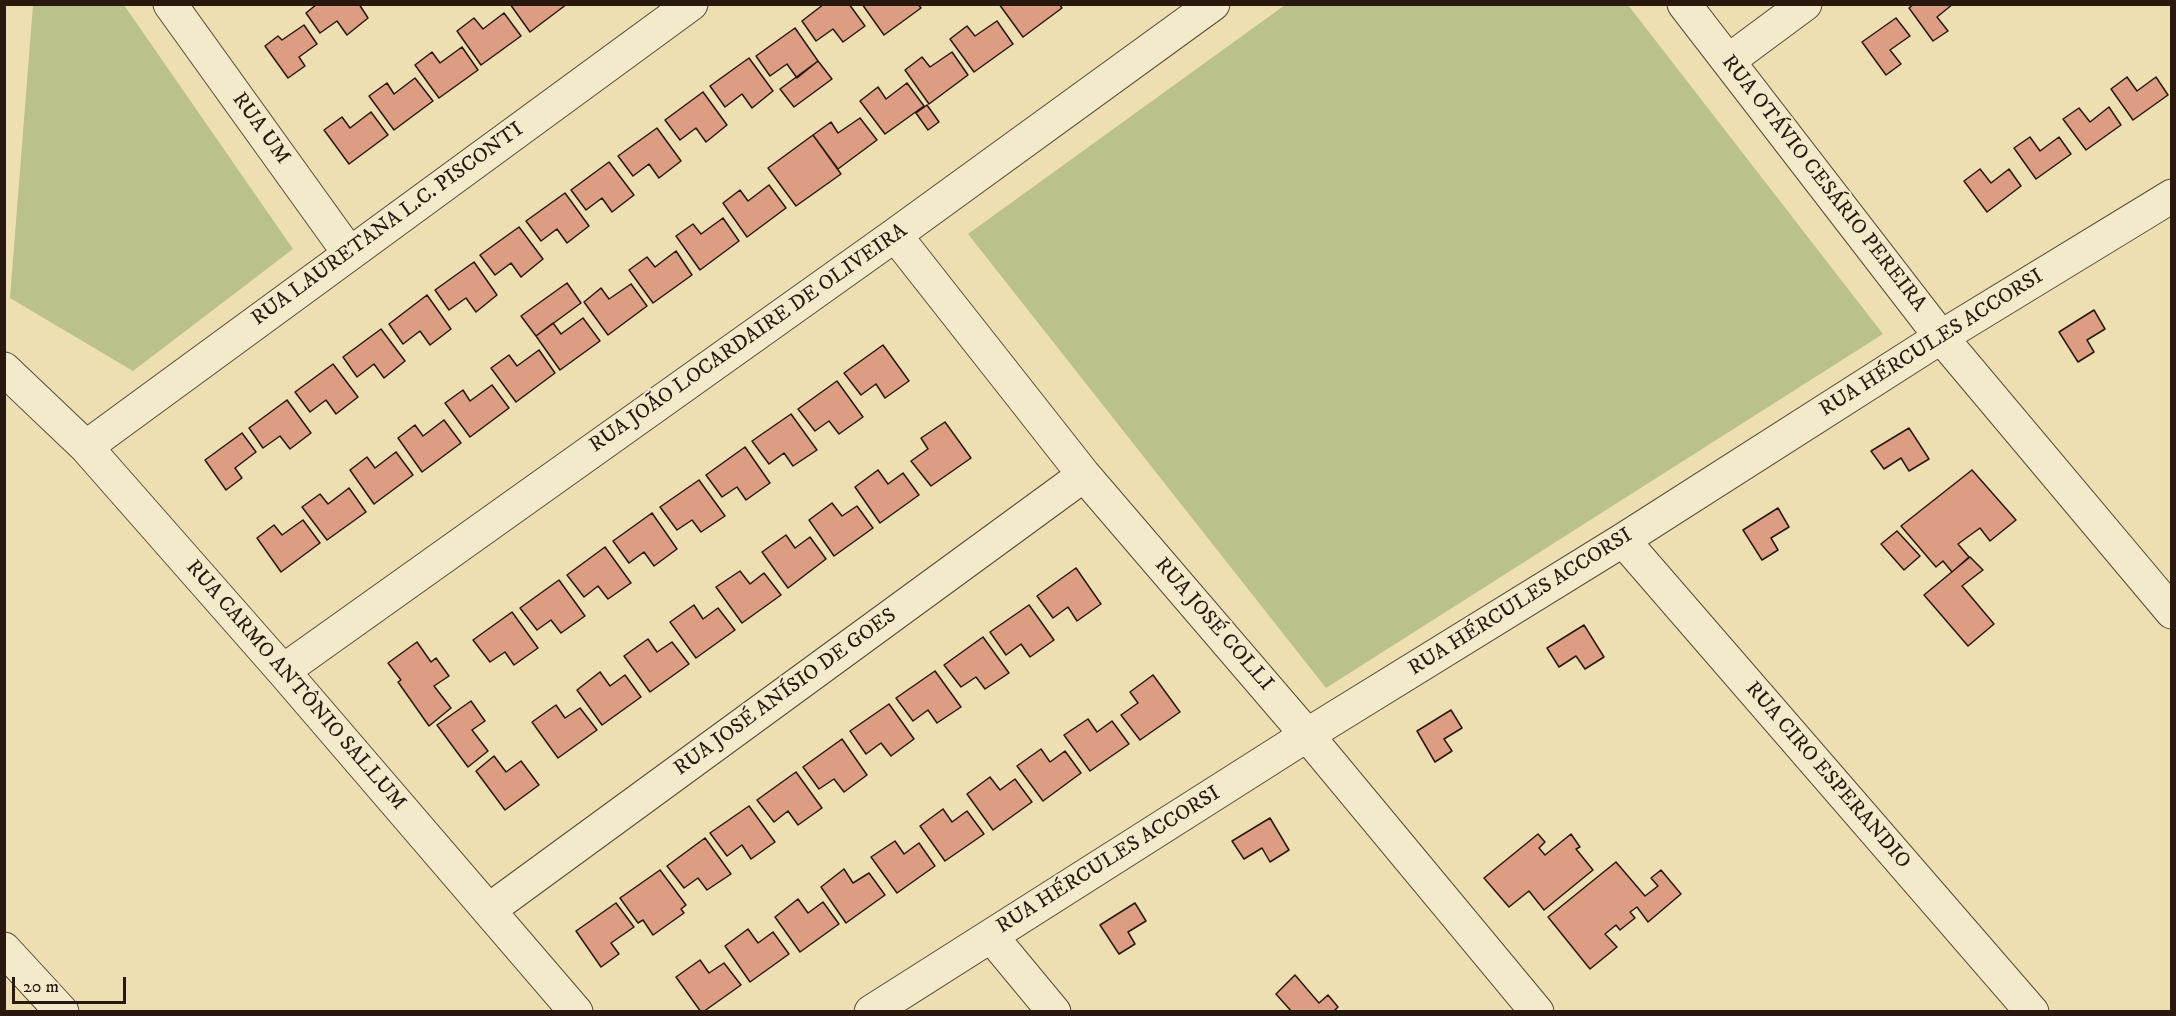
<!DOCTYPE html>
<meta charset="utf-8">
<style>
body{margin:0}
#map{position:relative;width:2176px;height:1016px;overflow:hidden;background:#eddfb1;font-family:"IM FELL DW Pica",serif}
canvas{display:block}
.frame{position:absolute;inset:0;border:6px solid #28180e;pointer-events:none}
.scale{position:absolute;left:12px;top:977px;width:114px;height:27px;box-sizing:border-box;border:3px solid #28180e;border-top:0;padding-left:8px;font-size:18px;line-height:21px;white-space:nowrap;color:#28180e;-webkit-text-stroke:4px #f3eacc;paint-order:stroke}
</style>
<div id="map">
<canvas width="2176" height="1016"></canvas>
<div class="frame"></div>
<div class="scale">20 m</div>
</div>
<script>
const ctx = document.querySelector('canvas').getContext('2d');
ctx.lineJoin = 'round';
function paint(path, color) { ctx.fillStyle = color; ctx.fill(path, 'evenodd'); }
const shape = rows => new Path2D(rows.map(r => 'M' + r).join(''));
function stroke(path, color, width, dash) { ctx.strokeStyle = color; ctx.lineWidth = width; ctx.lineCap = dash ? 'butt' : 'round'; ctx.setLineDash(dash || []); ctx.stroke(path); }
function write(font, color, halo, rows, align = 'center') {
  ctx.font = font + ' "IM FELL DW Pica",serif'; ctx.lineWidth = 4.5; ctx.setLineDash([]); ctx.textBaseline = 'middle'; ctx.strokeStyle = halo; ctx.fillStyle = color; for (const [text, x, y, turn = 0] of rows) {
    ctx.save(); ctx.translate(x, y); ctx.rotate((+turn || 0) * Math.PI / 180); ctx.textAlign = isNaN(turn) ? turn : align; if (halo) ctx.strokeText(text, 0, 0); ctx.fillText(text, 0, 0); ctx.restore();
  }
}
paint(shape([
 [33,5,124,5,293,249,133,371,10,298],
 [1285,5,1628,5,1883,334,1326,688,968,234]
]), '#bac18a');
const building = shape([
 [317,4,359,4,368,18,347,35,337,21,320,33,306,13,317,4],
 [510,4,567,4,530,32,510,4],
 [824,4,849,4,865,26,843,42,833,29,816,41,802,21,824,4],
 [862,4,918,4,921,8,884,35,862,4],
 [999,4,1059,4,1062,8,1023,37,999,4],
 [1914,4,1953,4,1937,17,1948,31,1933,41,1909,8,1914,4],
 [504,13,521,36,481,65,457,31,474,18,483,29,504,13],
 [1896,18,1910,36,1890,50,1901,64,1886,75,1862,42,1896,18],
 [997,21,1013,44,974,72,950,39,967,26,975,36,997,21],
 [304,25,317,44,299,57,305,66,288,78,265,46,278,36,282,40,304,25],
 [795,28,818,61,797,78,787,64,770,76,756,56,795,28],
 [462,47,478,70,439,98,415,65,432,52,440,63,462,47],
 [952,52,968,75,929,104,905,70,922,57,930,67,952,52],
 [749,58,773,91,752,108,742,94,725,107,710,86,749,58],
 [818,61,832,79,794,107,780,89,818,61],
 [2127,77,2137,91,2156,77,2168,95,2133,120,2111,89,2127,77],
 [415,78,433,101,394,130,369,96,387,83,394,94,415,78],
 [907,83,924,106,885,134,860,101,878,87,886,99,907,83],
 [703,92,727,125,706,142,696,128,680,140,665,120,703,92],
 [927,105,939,122,928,130,916,113,927,105],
 [2109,107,2121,125,2086,150,2063,119,2079,108,2090,122,2109,107],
 [371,112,388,135,349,164,324,130,342,117,350,128,371,112],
 [860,118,877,140,838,169,813,135,831,122,838,133,860,118],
 [657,128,681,161,659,178,649,164,633,176,618,156,657,128],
 [813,135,841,174,796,206,768,168,813,135],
 [2030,137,2040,151,2059,137,2071,154,2036,179,2014,148,2030,137],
 [609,162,634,195,612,212,602,198,586,210,571,190,609,162],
 [1980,169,1991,183,2009,169,2021,186,1987,212,1964,181,1980,169],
 [769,185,786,208,747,237,723,203,740,190,748,201,769,185],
 [565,193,589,226,567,243,557,229,541,241,526,221,565,193],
 [723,218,739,241,700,270,676,236,693,224,701,234,723,218],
 [519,227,543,259,521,277,511,263,495,275,480,255,519,227],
 [676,251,692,275,653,303,629,270,647,257,655,267,676,251],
 [474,262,497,295,476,312,466,298,449,310,435,290,474,262],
 [567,283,581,303,536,336,521,316,567,283],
 [631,284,647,306,608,335,584,302,601,288,609,299,631,284],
 [427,295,451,329,430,345,420,331,403,344,389,324,427,295],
 [2094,310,2105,329,2087,340,2094,352,2078,362,2059,332,2094,310],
 [583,318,600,341,560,370,536,336,553,323,561,334,583,318],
 [381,329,405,361,384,378,374,364,357,377,343,357,381,329],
 [883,345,909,381,885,398,876,384,861,395,844,373,883,345],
 [539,350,555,373,516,402,491,368,509,355,517,366,539,350],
 [333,364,358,397,336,414,326,400,310,412,295,392,333,364],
 [837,381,863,417,839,434,829,421,815,431,798,409,837,381],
 [492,385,509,408,470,437,445,403,463,390,470,401,492,385],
 [287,400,311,433,290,449,280,436,263,448,249,428,287,400],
 [791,414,817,450,793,466,784,453,769,464,752,441,791,414],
 [444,420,461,443,422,472,398,438,415,425,423,436,444,420],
 [945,422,971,458,931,486,911,461,928,449,921,438,945,422],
 [1909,428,1929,459,1909,471,1901,458,1884,469,1871,451,1909,428],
 [242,433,256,452,235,468,242,478,226,490,205,460,242,433],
 [745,447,770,483,746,500,737,487,722,497,706,475,745,447],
 [396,452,413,475,374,504,350,470,367,457,375,468,396,452],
 [878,470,888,484,903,473,919,495,880,523,855,487,878,470],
 [1972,470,2016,520,1990,541,1980,528,1958,544,1969,557,1952,572,1943,561,1936,567,1901,526,1972,470],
 [699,480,725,516,701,532,692,520,677,530,660,507,699,480],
 [349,488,366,512,327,540,302,507,320,494,328,504,349,488],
 [832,503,842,516,857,506,873,528,834,556,809,520,832,503],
 [1778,508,1789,527,1771,538,1778,550,1762,560,1743,530,1778,508],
 [652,513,677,549,654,566,644,552,629,563,613,541,652,513],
 [303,520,320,543,281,572,257,538,274,525,282,535,303,520],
 [1897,531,1920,556,1904,570,1881,544,1897,531],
 [786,535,795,548,810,537,826,559,788,588,762,552,786,535],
 [605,547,631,583,608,599,598,586,584,597,567,575,605,547],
 [1970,557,1983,570,1962,586,1994,624,1968,646,1924,595,1970,557],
 [1076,568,1101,604,1077,621,1068,607,1053,618,1037,596,1076,568],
 [740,571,750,584,764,573,781,595,742,623,716,587,740,571],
 [559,580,585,616,561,633,551,620,537,630,520,608,559,580],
 [694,605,703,619,718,608,735,630,696,658,670,622,694,605],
 [1029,605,1054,640,1030,657,1021,644,1006,655,990,632,1029,605],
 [512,612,538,648,514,665,505,652,490,662,473,640,512,612],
 [1584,625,1604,657,1585,669,1576,656,1559,667,1547,648,1584,625],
 [983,637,1009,673,985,689,976,677,961,687,944,665,983,637],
 [648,639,657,652,672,642,689,664,650,692,624,656,648,639],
 [417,642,431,662,436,658,449,676,434,686,451,708,429,726,398,682,401,680,388,663,417,642],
 [935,671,961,707,937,723,928,710,913,721,896,698,935,671],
 [600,672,610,686,625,675,641,697,602,725,577,690,600,672],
 [1153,675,1180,712,1140,740,1121,715,1138,703,1130,692,1153,675],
 [471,701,485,721,472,730,488,751,468,767,437,725,471,701],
 [889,704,914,739,891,756,881,743,866,754,850,731,889,704],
 [556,705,565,718,580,708,597,730,558,758,532,722,556,705],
 [1451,710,1462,728,1444,739,1452,751,1435,762,1417,731,1451,710],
 [1088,719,1097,732,1112,721,1129,744,1090,771,1064,735,1088,719],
 [842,739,867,775,844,792,834,779,819,789,803,767,842,739],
 [1041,749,1050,762,1065,751,1081,773,1043,801,1017,766,1041,749],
 [494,756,506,772,521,761,539,785,505,810,476,771,494,756],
 [796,772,822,808,798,825,788,811,774,822,757,800,796,772],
 [990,777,1000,790,1015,779,1032,802,993,830,967,794,990,777],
 [749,806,775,842,751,859,742,845,727,856,710,833,749,806],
 [943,809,952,822,967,811,984,834,945,861,920,826,943,809],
 [1270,818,1289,850,1270,862,1262,848,1244,859,1232,841,1270,818],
 [1538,834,1545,842,1539,848,1545,855,1571,834,1580,847,1576,849,1593,870,1544,910,1529,891,1509,907,1484,878,1538,834],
 [705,838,731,874,707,890,698,878,684,888,667,866,705,838],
 [895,841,904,854,919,843,935,866,897,893,871,857,895,841],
 [1616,862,1645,896,1658,886,1651,878,1661,870,1681,894,1648,922,1637,907,1630,912,1635,918,1620,930,1616,925,1605,934,1617,947,1590,969,1548,917,1616,862],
 [844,869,853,883,869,873,885,895,846,923,821,887,844,869],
 [660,870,686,905,681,909,684,913,653,935,643,920,638,923,620,898,660,870],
 [798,899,808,913,823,902,839,924,800,952,775,917,798,899],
 [616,903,634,927,611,943,619,954,601,967,576,931,616,903],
 [1135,903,1146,921,1128,932,1135,944,1119,954,1100,925,1135,903],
 [748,929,758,943,773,932,789,954,750,982,725,946,748,929],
 [700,960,709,973,724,963,741,985,703,1012,701,1012,676,977,700,960],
 [1295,975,1319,1003,1328,995,1338,1007,1333,1012,1292,1012,1276,994,1295,975]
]);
paint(building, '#dc9d83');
stroke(building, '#28180e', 1.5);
const minor = shape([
 [170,4,349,253],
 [1684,4,1941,337,2172,612],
 [1728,61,1805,4],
 [895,235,1084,475,1307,735,1537,1012],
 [4,369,86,447,283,671,576,1012],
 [86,447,691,4],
 [1623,540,2032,1012],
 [283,671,895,235,1213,4],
 [489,910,1084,475],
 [991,936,1054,1012],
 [4,949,62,1012],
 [871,1012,1307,735,1623,540,1941,337,2172,196]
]);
stroke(minor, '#594a37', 35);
stroke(minor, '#f3eacc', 33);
write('21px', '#28180e', '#f3eacc', [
 ["RUA UM",260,129,54],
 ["RUA OTÁVIO CESÁRIO PEREIRA",1823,184,52],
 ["RUA LAURETANA L.C. PISCONTI",388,225,-36],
 ["RUA JOÃO LOCARDAIRE DE OLIVEIRA",749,339,-35],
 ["RUA HÉRCULES ACCORSI",1932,344,-32],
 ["RUA HÉRCULES ACCORSI",1521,603,-32],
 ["RUA JOSÉ COLLI",1213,625,49],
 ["RUA CARMO ANTÔNIO SALLUM",295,686,49],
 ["RUA JOSÉ ANÍSIO DE GOES",786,693,-36],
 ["RUA CIRO ESPERANDIO",1827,776,49],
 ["RUA HÉRCULES ACCORSI",1109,861,-32]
]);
</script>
